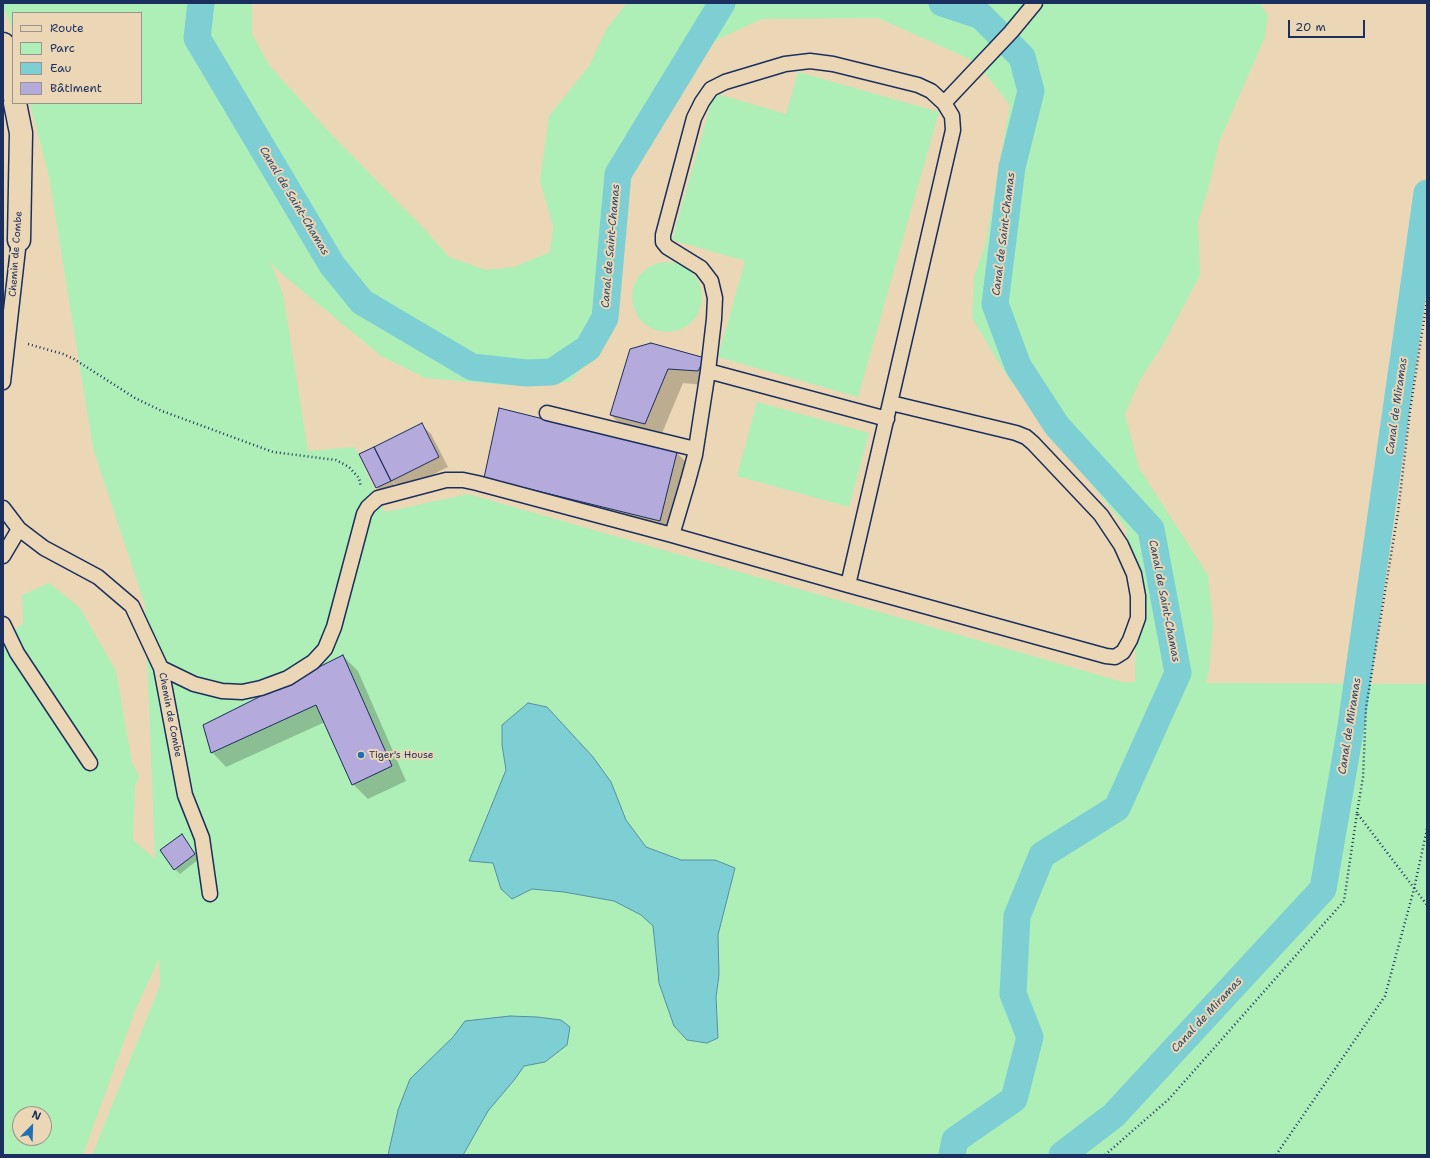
<!DOCTYPE html>
<meta charset="utf-8">
<style>
body{margin:0}
#map{position:relative;width:1430px;height:1158px;overflow:hidden;background:#ebd7b5;font-family:"Shantell Sans",sans-serif}
canvas{display:block}
.frame{position:absolute;inset:0;border:4px solid #1b2f5e;pointer-events:none}
.legend{position:absolute;left:12px;top:12px;width:130px;height:92px;box-sizing:border-box;background:#ebd7b5;border:1px solid #989492;margin:0;padding:5px 7px;list-style:none;font-size:12px;color:#1b2f5e}
.legend li{display:flex;align-items:center;gap:8px;height:20px}
.legend b{width:20px;border:1px solid #989492}
.north{position:absolute;left:12px;top:1106px;width:40px;height:40px;box-sizing:border-box;background:#ebd7b5;border:1px solid #989492;border-radius:50%;rotate:23deg;font-size:11px;font-weight:700;line-height:16px;text-align:center;color:#1b2f5e}
.north::after{content:'';display:block;margin:auto;width:14px;height:18px;background:#1f6fb2;clip-path:polygon(50% 0,100% 100%,50% 72%,0 100%)}
.scale{position:absolute;left:1288px;top:20px;width:77px;height:18px;box-sizing:border-box;border:2px solid #1b2f5e;border-top:0;padding-left:5px;font-size:12px;line-height:14px;white-space:nowrap;color:#1b2f5e;-webkit-text-stroke:3px #ebd7b5;paint-order:stroke}
</style>
<div id="map">
<canvas width="1430" height="1158"></canvas>
<div class="frame"></div>
<ul class="legend">
<li><b style="height:5px;background:#ebd7b5"></b>Route</li>
<li><b style="height:11px;background:#aeefb8"></b>Parc</li>
<li><b style="height:11px;background:#7dcfd4"></b>Eau</li>
<li><b style="height:11px;background:#b4aadb"></b>Bâtiment</li>
</ul>
<div class="north">N</div>
<div class="scale">20 m</div>
</div>
<script>
const ctx = document.querySelector('canvas').getContext('2d');
ctx.lineJoin = 'round';
function paint(path, color) { ctx.fillStyle = color; ctx.fill(path, 'evenodd'); }
const shape = rows => new Path2D(rows.map(r => 'M' + r).join(''));
function stroke(path, color, width, dash) { ctx.strokeStyle = color; ctx.lineWidth = width; ctx.lineCap = dash ? 'butt' : 'round'; ctx.setLineDash(dash || []); ctx.stroke(path); }
function write(font, color, halo, rows, align = 'center') {
  ctx.font = font + ' "Shantell Sans",sans-serif'; ctx.lineWidth = 4; ctx.setLineDash([]); ctx.textBaseline = 'middle'; ctx.strokeStyle = halo; ctx.fillStyle = color; for (const [text, x, y, turn = 0] of rows) {
    ctx.save(); ctx.translate(x, y); ctx.rotate((+turn || 0) * Math.PI / 180); ctx.textAlign = isNaN(turn) ? turn : align; if (halo) ctx.strokeText(text, 0, 0); ctx.fillText(text, 0, 0); ctx.restore();
  }
}
paint(shape([
 [3,3,252,3,252,34,269,65,330,133,427,232,449,257,486,270,514,267,550,252,553,226,540,181,549,116,589,66,607,28,627,3,1260,3,1268,16,1265,37,1219,142,1209,186,1198,222,1200,275,1164,343,1140,380,1125,414,1139,468,1208,575,1213,623,1209,669,1206,683,1427,684,1427,1155,92,1155,160,985,159,959,136,1008,83,1155,3,1155,3,642,23,623,22,595,49,583,80,608,116,671,132,763,139,776,135,786,133,840,155,859,145,605,93,448,49,177,30,103,141,103,141,13,13,13,13,34,9,19,3,8],
 [878,18,965,57,978,65,1010,105,985,246,974,277,972,318,1007,376,1126,528,1136,612,1135,678,1136,682,1123,682,468,494,385,512,355,447,308,451,283,294,270,261,277,270,381,356,425,378,506,385,569,382,597,352,609,333,611,172,671,61,762,19],
 [20,1114,44,1114,44,1138,20,1138],
 [798,72,939,112,858,397,718,357,745,261,672,240,714,93,786,114],
 '632 297a35 35 0 1 1 70 0a35 35 0 1 1-70 0Z',
 [757,402,869,433,849,507,737,476]
]), '#aeefb8');
const water = shape([
 [528,703,547,707,593,757,611,782,626,820,646,847,681,860,715,860,735,868,718,935,719,975,716,997,718,1038,707,1043,687,1040,674,1026,659,983,653,926,641,915,614,901,564,892,532,889,512,899,501,889,493,863,469,861,506,770,502,745,502,725,528,703],
 [510,1016,537,1017,561,1020,570,1027,567,1045,545,1062,524,1066,515,1079,488,1111,463,1155,388,1155,398,1110,410,1079,453,1037,465,1021,510,1016]
]);
paint(water, '#7dcfd4');
stroke(water, '#568fa5', 1);
paint(shape([
 [631,350,705,359,720,374,713,386,683,383,660,438,626,430,611,415],
 [500,409,677,453,696,472,679,540,485,477],
 [421,424,431,434,448,467,402,490,393,482,395,486,381,492,377,487],
 [343,656,358,671,406,781,368,799,353,784,325,722,226,767,212,752],
 [182,836,199,859,180,874,175,869]
]), '#0003');
stroke(shape([
 [201,3,197,38,332,265,362,302,472,367,526,373,552,372,588,348,605,318,618,174,722,3],
 [942,3,981,16,1022,57,1031,91,1012,167,995,304,1018,366,1057,426,1151,529,1178,673,1117,808,1042,855,1017,916,1013,994,1030,1037,1014,1099,955,1140,952,1155],
 [1062,1155,1114,1115,1323,889,1351,726,1427,193]
]), '#7dcfd4', 27);
const building = shape([
 [651,343,705,358,698,371,668,369,645,424,610,415,630,349,651,343],
 [499,408,677,452,660,521,484,478,499,408],
 [422,423,439,457,391,481,374,447,422,423],
 [374,447,391,481,376,488,359,454,374,447],
 [343,655,392,766,352,785,316,705,211,753,203,725,343,655],
 [182,834,195,854,174,870,160,850,182,834]
]);
paint(building, '#b4aadb');
stroke(building, '#1b2f5e', 1);
const lane = shape([
 [944,103,1011,32,1035,3],
 [708,371,887,419],
 [3,382,19,240],
 [547,413,695,449],
 [3,508,19,529,44,548,98,577,132,606,161,668,185,795,202,838,210,894],
 [3,556,19,529],
 [848,585,1106,656,1115,657,1123,652,1130,640,1138,618,1138,596,1134,574,1121,545,1101,515,1033,443,1026,437,1016,433,891,403],
 [3,624,17,653,90,763],
 [161,668,194,684,222,691,242,692,261,688,288,678,313,662,325,649,334,627,364,514,368,507,378,498,446,480,463,480,477,483,672,535,848,585,953,130,952,116,944,103,931,91,918,85,833,64,810,61,785,64,725,82,711,89,702,102,694,118,663,235,663,242,667,247,701,268,711,281,715,298,714,319,708,371,695,455,688,481,672,535]
]);
const street = shape([
 [3,44,13,93],
 [15,103,21,133,19,240]
]);
stroke(lane, '#1b2f5e', 17);
stroke(street, '#1b2f5e', 25);
stroke(shape([
 [28,344,63,354,74,359,135,398,162,411,273,452,336,460,349,467,359,478,361,487],
 [1357,813,1363,777,1366,708,1398,512,1410,411,1427,300],
 [1105,1155,1169,1099,1344,901,1357,813,1427,905],
 [1276,1155,1385,996,1414,889,1427,829]
]), '#1b2f5e', 2.5, [1, 3]);
stroke(lane, '#ebd7b5', 14);
stroke(street, '#ebd7b5', 22);
for (const [x, y, r, color] of [
 [361,755,4,"#1f6fb2"]
]) { const dot = new Path2D(); dot.arc(x, y, r, 0, 2 * Math.PI); ctx.fillStyle = color; ctx.fill(dot); stroke(dot, '#ebd7b5', 1.5); }
write('10px', '#1b2f5e', '#ebd7b5', [
 ["Chemin de Combe",16,254,-86],
 ["Chemin de Combe",170,715,79]
]);
write('10px', '#1b2f5e', '#ebd7b5', [
 ["Tiger's House",369,755]
], 'left');
write('italic 11px', '#2a4770', '#ebd7b5', [
 ["Canal de Saint-Chamas",294,201,59],
 ["Canal de Saint-Chamas",1004,234,-83],
 ["Canal de Saint-Chamas",611,246,-85],
 ["Canal de Miramas",1397,406,-82],
 ["Canal de Saint-Chamas",1164,601,79],
 ["Canal de Miramas",1350,726,-81],
 ["Canal de Miramas",1207,1015,-47]
]);
</script>
